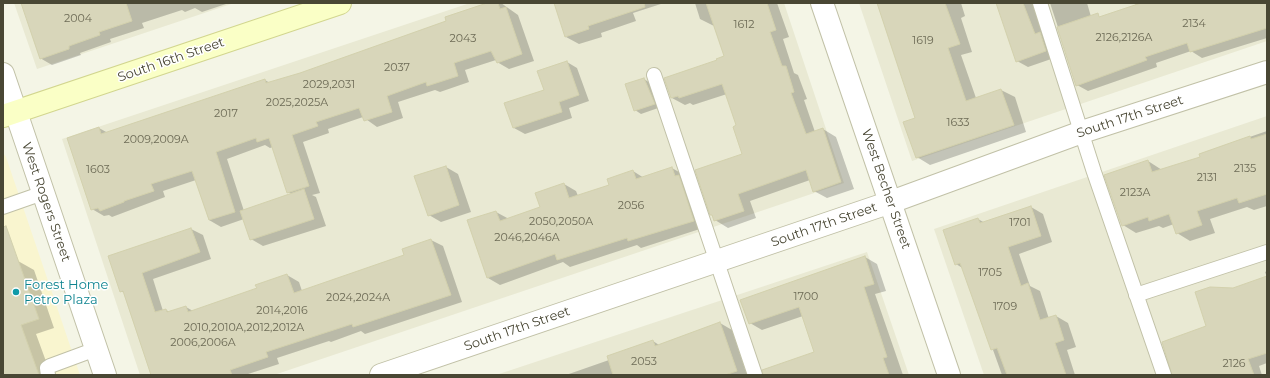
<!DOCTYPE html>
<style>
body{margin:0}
#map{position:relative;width:1270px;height:378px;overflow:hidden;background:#f4f5e6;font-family:Montserrat,sans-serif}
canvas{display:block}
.frame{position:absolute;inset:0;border:4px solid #494734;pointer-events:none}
</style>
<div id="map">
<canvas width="1270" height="378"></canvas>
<div class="frame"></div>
</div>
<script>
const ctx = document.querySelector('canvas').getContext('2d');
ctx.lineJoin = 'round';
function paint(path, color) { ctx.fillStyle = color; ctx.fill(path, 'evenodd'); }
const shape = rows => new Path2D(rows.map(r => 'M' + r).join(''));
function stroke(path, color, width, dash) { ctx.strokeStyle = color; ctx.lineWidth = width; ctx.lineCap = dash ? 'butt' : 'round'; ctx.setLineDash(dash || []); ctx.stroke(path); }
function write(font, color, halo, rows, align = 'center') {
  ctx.font = font + ' Montserrat,sans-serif'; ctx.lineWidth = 3; ctx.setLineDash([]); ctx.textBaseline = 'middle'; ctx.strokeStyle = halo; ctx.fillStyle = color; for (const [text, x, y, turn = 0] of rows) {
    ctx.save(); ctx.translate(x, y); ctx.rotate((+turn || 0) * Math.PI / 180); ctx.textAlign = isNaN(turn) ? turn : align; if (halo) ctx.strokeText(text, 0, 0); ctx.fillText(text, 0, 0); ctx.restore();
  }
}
paint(shape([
 [14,3,234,3,37,69],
 [470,3,784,3,844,183,274,375,140,375,62,139],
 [859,3,1267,3,1267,41,912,161],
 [1267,116,1267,375,984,375,934,229],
 [867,252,909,375,496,375]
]), '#e9e9d3');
paint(shape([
 [3,153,6,157,80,375,3,375]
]), '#f9f5cf');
paint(shape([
 [22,3,229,3,202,12,195,8,185,12,182,10,142,23,144,28,110,39,111,42,80,53,81,55,52,65,40,58],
 [490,3,501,3,518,15,534,61,509,69,497,62,496,60,465,70,469,82,440,92,435,90,398,102,403,118,377,127,363,117,328,129,329,133,303,142,320,193,312,195,316,197,326,226,263,246,251,239,244,219,221,227,209,220,196,180,163,191,165,197,112,217,109,215,104,216,92,209,99,128,108,133,265,80,270,83,301,74,447,21],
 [265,145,270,148,273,147,288,192,292,194,244,211,227,159],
 [555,3,664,3,633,13,636,21,601,33,602,37,579,44,566,37],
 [695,3,777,3,789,37,783,39,794,73,798,75,807,99,804,100,815,132,823,129,836,137,854,189,827,198,814,191,810,180,750,201,756,218,728,228,715,220,711,214,743,154,737,126,727,94,693,105,690,103,685,105,672,98,725,57,714,26,700,19],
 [878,3,961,3,965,16,961,18,972,52,961,55,976,98,1001,90,1015,97,1026,132,930,165,917,157,916,119],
 [997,3,1045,3,1057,57,1028,67,1017,61],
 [1050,3,1087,3,1092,20,1136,6,1135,3,1267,3,1267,38,1202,58,1191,51,1156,63,1157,67,1088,91,1077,85],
 [567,62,577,68,589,101,569,108,572,118,525,134,514,128,505,104,545,91],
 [644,79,650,83,661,107,641,114,635,110],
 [1267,131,1267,206,1254,210,1247,207,1210,219,1215,233,1190,241,1177,233,1174,224,1163,228,1159,226,1136,233,1123,225,1148,161,1162,170,1201,158,1200,154],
 [446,167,458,174,471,212,441,222,429,215],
 [672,168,684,175,706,227,641,248,637,245,570,267,563,262,500,285,488,278,469,221,496,212,509,219,541,208,564,184,576,191,578,196,611,185,633,171,644,178],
 [1031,207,1043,214,1052,242,1019,254,1030,286,1040,291,1049,319,1056,316,1068,323,1076,347,1067,350,1075,375,1002,375,964,269,956,264,978,219,985,223],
 [191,229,203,235,211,259,153,279,163,311,166,310,170,312,186,307,193,311,258,289,287,275,299,282,302,291,405,256,403,249,431,240,443,246,462,302,365,334,361,331,331,342,329,341,277,358,279,364,245,375,152,375,124,293,121,291],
 [865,257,877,264,886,291,875,294,903,375,764,375,816,352,803,316,762,330,750,323],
 [18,261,34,270,54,328,36,334,51,375,3,375,3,262],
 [1267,271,1267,363,1259,366,1262,375,1173,375,1233,289,1267,277,1265,272],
 [720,323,732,330,747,375,566,375,609,360,653,341,659,345]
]), '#0003');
const building = shape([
 [21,3,126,3,132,21,99,32,100,35,69,46,69,49,40,59,21,3],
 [487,3,498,3,500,9,506,7,522,54,497,63,491,51,454,63,458,76,427,86,426,82,387,96,392,112,364,121,359,108,316,122,318,126,292,135,309,186,287,193,269,138,257,142,256,138,216,152,235,212,209,220,192,171,151,184,154,191,124,201,124,202,100,211,98,208,91,210,67,138,99,127,101,134,265,79,266,83,300,73,446,21,445,17,487,3],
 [554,3,644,3,645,7,588,26,589,29,565,37,554,3],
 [706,3,767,3,776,30,770,32,782,66,786,66,794,92,791,93,806,134,823,128,841,182,813,192,806,170,738,194,744,211,714,221,712,215,710,215,695,170,742,154,733,127,736,125,722,84,679,98,678,96,671,98,664,78,717,60,716,59,724,56,706,3],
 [877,3,945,3,960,44,948,48,966,101,1001,89,1014,125,916,158,903,122,915,118,877,3],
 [996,3,1023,3,1035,34,1040,32,1046,51,1016,62,996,3],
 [1141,3,1267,3,1267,28,1190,52,1187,43,1145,57,1147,60,1076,86,1057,27,1098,13,1099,17,1141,3],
 [567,61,579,95,559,102,562,112,513,128,504,103,544,90,537,71,567,61],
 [644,78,655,104,634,111,625,84,644,78],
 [1267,134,1267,194,1239,203,1237,198,1197,211,1202,225,1176,234,1169,214,1149,221,1148,217,1122,226,1104,175,1148,160,1152,172,1200,157,1199,154,1250,136,1251,139,1267,134],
 [446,166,459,205,428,216,414,176,446,166],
 [672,167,675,176,679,175,694,221,628,241,627,238,557,260,555,254,487,278,467,220,496,211,500,221,540,207,535,193,564,183,569,198,609,185,607,179,633,170,636,179,672,167],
 [304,189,314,219,250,240,240,211,304,189],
 [1031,206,1041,236,1008,247,1021,286,1028,283,1040,320,1056,315,1064,340,1055,343,1066,375,1007,375,997,348,991,350,960,263,955,265,943,230,978,218,980,223,1031,206],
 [6,226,39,319,21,325,39,375,3,375,3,227,6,226],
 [191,228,200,252,142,273,155,312,166,309,167,312,186,306,188,312,257,288,255,285,287,274,294,293,404,255,402,249,431,239,451,295,353,327,352,324,266,352,268,357,230,370,232,375,151,375,123,291,120,292,108,256,191,228],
 [865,256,874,284,864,287,887,357,883,358,889,375,763,375,762,370,814,352,799,307,749,324,740,300,865,256],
 [1267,276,1267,353,1248,359,1254,375,1172,375,1162,342,1206,326,1195,292,1210,287,1233,288,1267,276],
 [720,322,737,371,725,375,613,375,607,356,653,340,655,346,720,322]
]);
paint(building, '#d8d6ba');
stroke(building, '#d3d1ad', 1);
const service = shape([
 [1040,3,1094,172,1164,375],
 [654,75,755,375],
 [3,207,43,193],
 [1136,295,1267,252],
 [48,375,47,368,50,366,96,349]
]);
const minor = shape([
 [3,74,105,375],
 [381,375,891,202,1082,132,1267,72]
]);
const tertiary = shape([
 [822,3,949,375]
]);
const secondary = shape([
 [3,116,340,3]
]);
stroke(service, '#c1c1a7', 16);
stroke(minor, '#c1c1a7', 24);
stroke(tertiary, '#c1c1a7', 24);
stroke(secondary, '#d2d68f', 24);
stroke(service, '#fff', 14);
stroke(minor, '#fff', 22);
stroke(tertiary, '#fff', 22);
stroke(secondary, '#faffc6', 22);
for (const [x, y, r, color] of [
 [16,292,4,"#0f9aa8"]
]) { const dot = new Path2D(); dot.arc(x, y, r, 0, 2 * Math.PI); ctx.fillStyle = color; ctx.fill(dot); stroke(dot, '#fff', 1.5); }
write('11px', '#6d6b56', null, [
 ["2004",78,19],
 ["2134",1194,24],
 ["1612",744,25],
 ["2126,2126A",1124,38],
 ["2043",463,39],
 ["1619",923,41],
 ["2037",397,68],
 ["2029,2031",329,85],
 ["2025,2025A",297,103],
 ["2017",226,114],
 ["1633",958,123],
 ["2009,2009A",156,140],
 ["2135",1245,169],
 ["1603",98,170],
 ["2131",1207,178],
 ["2123A",1135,193],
 ["2056",631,206],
 ["2050,2050A",561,222],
 ["1701",1020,223],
 ["2046,2046A",527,238],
 ["1705",990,273],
 ["1700",806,297],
 ["2024,2024A",358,298],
 ["1709",1005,307],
 ["2014,2016",282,311],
 ["2010,2010A,2012,2012A",244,328],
 ["2006,2006A",203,343],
 ["2053",644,362],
 ["2126",1234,364]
]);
write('13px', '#494734', '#fff', [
 ["South 16th Street",171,60,-19],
 ["South 17th Street",1130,117,-18],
 ["West Becher Street",886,189,71],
 ["West Rogers Street",46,202,71],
 ["South 17th Street",824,225,-19],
 ["South 17th Street",517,329,-19]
]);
write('13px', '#0d838f', '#fff', [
 ["Forest Home",24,285],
 ["Petro Plaza",24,300]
], 'left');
</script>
